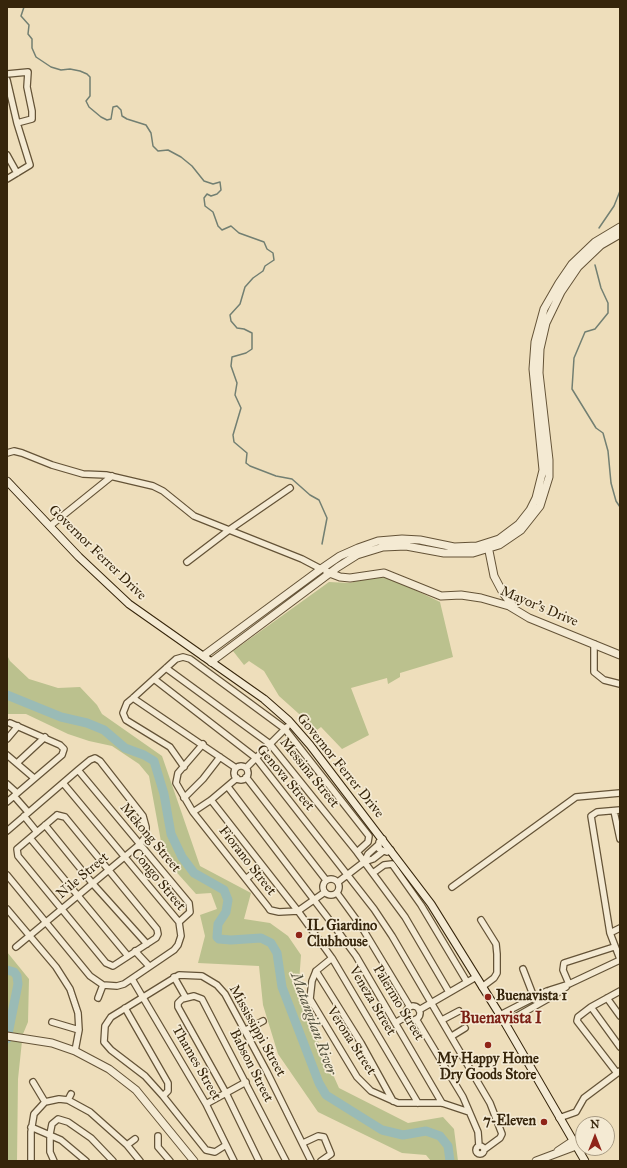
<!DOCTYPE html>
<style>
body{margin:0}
#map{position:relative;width:627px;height:1168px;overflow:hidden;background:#eedebb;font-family:"IM FELL Great Primer",serif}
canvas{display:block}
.frame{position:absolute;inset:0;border:8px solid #36250b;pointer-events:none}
.north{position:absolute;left:575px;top:1116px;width:40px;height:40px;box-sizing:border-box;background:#f4ead3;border:1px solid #a89b83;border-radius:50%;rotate:0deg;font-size:11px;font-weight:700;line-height:16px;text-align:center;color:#36250b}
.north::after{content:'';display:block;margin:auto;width:14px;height:18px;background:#8f2418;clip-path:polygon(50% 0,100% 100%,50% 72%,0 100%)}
</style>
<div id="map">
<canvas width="627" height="1168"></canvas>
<div class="frame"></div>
<div class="north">N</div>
</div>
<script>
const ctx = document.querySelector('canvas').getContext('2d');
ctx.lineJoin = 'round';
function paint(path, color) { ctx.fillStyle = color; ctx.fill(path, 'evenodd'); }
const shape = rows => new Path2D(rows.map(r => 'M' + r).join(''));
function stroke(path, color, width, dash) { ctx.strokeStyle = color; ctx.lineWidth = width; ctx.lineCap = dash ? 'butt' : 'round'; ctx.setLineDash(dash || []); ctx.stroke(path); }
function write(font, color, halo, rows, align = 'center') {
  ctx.font = font + ' "IM FELL Great Primer",serif'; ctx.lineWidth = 3.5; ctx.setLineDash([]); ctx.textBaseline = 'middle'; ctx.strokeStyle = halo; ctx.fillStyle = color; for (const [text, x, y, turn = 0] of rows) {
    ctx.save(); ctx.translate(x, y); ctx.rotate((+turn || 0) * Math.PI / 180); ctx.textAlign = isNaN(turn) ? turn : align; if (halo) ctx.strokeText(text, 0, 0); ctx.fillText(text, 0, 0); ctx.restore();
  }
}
paint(shape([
 [382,574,440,602,453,657,400,673,400,677,388,684,387,678,351,688,369,735,342,749,321,727,317,730,279,696,264,671,249,661,244,665,233,651,329,582,350,583],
 [7,655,10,661,29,679,58,688,80,687,97,705,102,714,162,756,200,866,251,893,244,919,270,923,288,936,301,955,298,996,339,1088,408,1123,443,1117,454,1129,458,1161,431,1161,426,1155,402,1153,318,1112,278,1054,263,1005,259,966,198,963,205,936,200,915,217,909,211,893,196,894,171,866,162,847,149,776,139,764,112,746,89,741,68,734,26,714,7,714],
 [7,952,29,979,28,1022,23,1034,7,1032],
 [7,1039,22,1041,18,1079,17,1161,7,1161]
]), '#bbc18e');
stroke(shape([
 [24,7,21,16,29,25,28,34,32,39,32,48,36,57,51,67,61,70,70,69,80,71,87,74,90,77,90,96,86,101,89,107,101,117,107,120,111,119,113,107,117,106,121,110,122,116,127,119,146,125,151,133,153,146,158,151,168,150,181,157,192,166,204,181,213,184,220,182,221,190,217,194,211,196,207,194,204,198,205,206,213,212,218,226,222,230,231,226,239,233,264,242,267,249,273,253,274,260,265,266,263,271,253,278,245,287,240,304,230,315,231,321,237,328,244,329,252,333,252,349,246,353,232,357,231,366,237,383,235,395,241,408,233,435,234,442,247,453,246,463,250,466,276,476,292,479,310,495,319,500,327,518,322,544],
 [599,228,614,206,620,191],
 [595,265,601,288,608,303,608,313,595,329,585,332,574,358,572,389,596,428,603,433,608,451,611,483,616,501,620,507]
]), '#727f72', 1.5);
stroke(shape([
 [7,695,61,717,87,723,104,730,125,748,144,755,154,761,164,794,171,834,182,857,194,873,224,890,228,900,226,912,218,924,217,937,219,939,231,940,261,938,271,943,277,953,282,987,319,1083,326,1095,382,1130,403,1135,426,1131,440,1136,448,1146,450,1161],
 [7,970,14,972,17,976,18,984,7,1039]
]), '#9abbb6', 9);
const minor = shape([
 [7,74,28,72,27,87,32,111,32,119,17,123],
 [7,80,17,123,30,165,7,179],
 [7,155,17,173],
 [7,453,14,451,22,453,52,465,83,474,106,475,153,486,163,491,194,516,302,559,321,569],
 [50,526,112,476],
 [187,562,229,530,290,488],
 [594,644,594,672,604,680,620,684],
 [166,668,270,744,357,852,405,917,449,992],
 [154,679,256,758,374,909,392,936,490,1103,502,1134,500,1138,485,1149],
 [133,698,236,768],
 [7,739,18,726],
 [203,744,178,773,176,783,193,812,268,907,270,910,279,912,298,911,325,892],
 [7,755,34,778],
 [17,763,45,737],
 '234 773a7 7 0 1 1 14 0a7 7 0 1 1-14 0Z',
 [184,767,170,747,126,720,123,713,127,703,133,698,176,659,183,657,190,659,285,729,369,836,368,842,357,852],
 [246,768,287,727],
 [78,770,189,903,190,912,179,922],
 [246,777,326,880],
 [7,784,17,793],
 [228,787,337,930,356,956,442,1103],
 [14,796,28,812],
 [184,798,203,779,220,757],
 [211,800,298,911,332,958,418,1103],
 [7,802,62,755,64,749,60,745,10,723],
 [620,810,597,812,591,816,610,933,620,959],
 [614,811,620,839],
 [193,812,211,800,237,778],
 [57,815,65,817,157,929,158,934,156,938,113,966,106,963,18,856,17,849,57,815],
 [24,816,37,832],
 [45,825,93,884,147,944],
 [7,831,78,770,90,760,95,758,100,761,143,816,146,827,146,836,140,844,16,947],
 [30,838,128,956],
 [383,839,379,842,379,849,387,852,391,850],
 [364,862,368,854,378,845],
 [373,873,384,865,392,864,421,905,467,982],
 [7,875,90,976,103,985,117,986,124,984,174,950,178,945,181,936,179,922,63,783],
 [247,878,262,866],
 '323 887a8 8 0 1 1 16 0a8 8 0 1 1-16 0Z',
 [338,882,364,862,373,859,382,852],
 [452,887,576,797,620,793],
 [337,893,361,926,410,1007],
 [7,909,56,967,70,989,78,1013,79,1030,75,1051],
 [481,920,496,944,497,954,497,973,494,978,482,987],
 [610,933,620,928],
 [135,951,149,966],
 [332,958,316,971,312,981,310,999,357,1077,371,1091,398,1103,442,1103,469,1112],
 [523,969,535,1000],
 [316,971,361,1043,393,1101],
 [174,977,186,998],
 [132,979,206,1104,234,1161],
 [569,984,563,970,564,963,614,947],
 [550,990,569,984,620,960],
 [553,996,566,987],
 [98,998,103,985],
 [607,998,620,1016],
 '406 1013a7 7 0 1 1 14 0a7 7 0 1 1-14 0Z',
 [591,1007,620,1047],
 [125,1008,168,1083,168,1091,163,1096],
 [419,1010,476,977],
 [500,1015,547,991],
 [416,1019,463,1097,478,1132,479,1146],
 [442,1020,459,1011],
 [52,1022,79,1030],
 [395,1023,407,1016],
 [505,1023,551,997],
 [246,1030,263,1021],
 [452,1036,465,1028],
 [617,1073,577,1021,578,1017,591,1007,620,991],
 [33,1082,45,1102],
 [68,1100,71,1094],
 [206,1104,246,1082],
 [559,1118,576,1112,584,1098,620,1071],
 [31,1127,61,1140,86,1161],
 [158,1136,158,1147,170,1161],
 [303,1143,318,1136,324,1137,331,1154,321,1161],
 [127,1145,135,1139],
 [226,1145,215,1152,206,1150,163,1096,145,1076,111,1050,104,1042,105,1026,111,1017,179,975,202,976,217,985,225,994,267,1072,311,1161],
 '476 1150a4 4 0 1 1 8 0a4 4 0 1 1-8 0Z',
 [31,1161,31,1132,34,1114,45,1102,59,1099,68,1100,90,1112,127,1145,140,1161],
 [54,1161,50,1152,50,1134,52,1124,58,1119,68,1122,91,1138,113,1161],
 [259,1161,226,1093,178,1007,178,1003,182,999,194,996,202,999,286,1161]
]);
const tertiary = shape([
 [488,546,494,576,503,593,514,607],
 [327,572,340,577,350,578,384,573,441,596,461,595,481,598,509,606,529,618,620,655],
 [203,656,321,569,340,556,358,548,378,541,402,539,420,540,454,547,477,546,499,539,519,524,530,510,536,498,543,470,533,369,535,342,544,309,559,283,572,264,595,242,620,227],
 [211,662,338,567,357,555,383,547,406,546,444,553,473,553,499,545,521,530,540,506,549,477,549,460,539,373,540,349,546,323,561,292,578,267,601,245,620,234],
 [7,1036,52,1043,75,1051,109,1069,136,1090,194,1161],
 [558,1151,573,1141],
 [536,1161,576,1146]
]);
const secondary = shape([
 [7,481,79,557,129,604,264,699,289,721,310,745,431,904,505,1023,585,1161]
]);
stroke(minor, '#645337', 8);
stroke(tertiary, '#645337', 9);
stroke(secondary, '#36250b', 9);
stroke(minor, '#f4ead3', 5.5);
stroke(tertiary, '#f4ead3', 7);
stroke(secondary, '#f4ead3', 7);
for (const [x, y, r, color] of [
 [299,935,4,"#8f2418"],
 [488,997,4,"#8f2418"],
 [488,1045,4,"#8f2418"],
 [544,1122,4,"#8f2418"]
]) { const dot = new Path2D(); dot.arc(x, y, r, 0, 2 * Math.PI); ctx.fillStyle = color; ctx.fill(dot); stroke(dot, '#f4ead3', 1.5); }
write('14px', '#36250b', '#f4ead3', [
 ["Governor Ferrer Drive",97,553,44],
 ["Mayor's Drive",539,607,23],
 ["Governor Ferrer Drive",340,766,51],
 ["Messina Street",309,773,51],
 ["Genova Street",285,778,50],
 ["Mekong Street",150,838,50],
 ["Fiorano Street",247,861,52],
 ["Nile Street",83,876,-40],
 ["Congo Street",158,880,50],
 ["Veneza Street",372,1001,59],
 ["Palermo Street",398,1003,59],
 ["Mississippi Street",257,1031,61],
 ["Verona Street",351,1041,57],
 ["Thames Street",196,1063,60],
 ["Babson Street",251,1066,63]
]);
write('bold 14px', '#36250b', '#f4ead3', [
 ["IL Giardino",307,927],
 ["Clubhouse",307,943],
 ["Buenavista 1",496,997],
 ["My Happy Home",488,1060,"center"],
 ["Dry Goods Store",488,1076,"center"],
 ["7-Eleven",536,1122,"right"]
], 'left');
write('italic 15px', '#54523e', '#f4ead3', [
 ["Matangilan River",313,1024,70]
]);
write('bold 16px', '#7a1f14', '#f4ead3', [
 ["Buenavista I",501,1019]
]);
</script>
